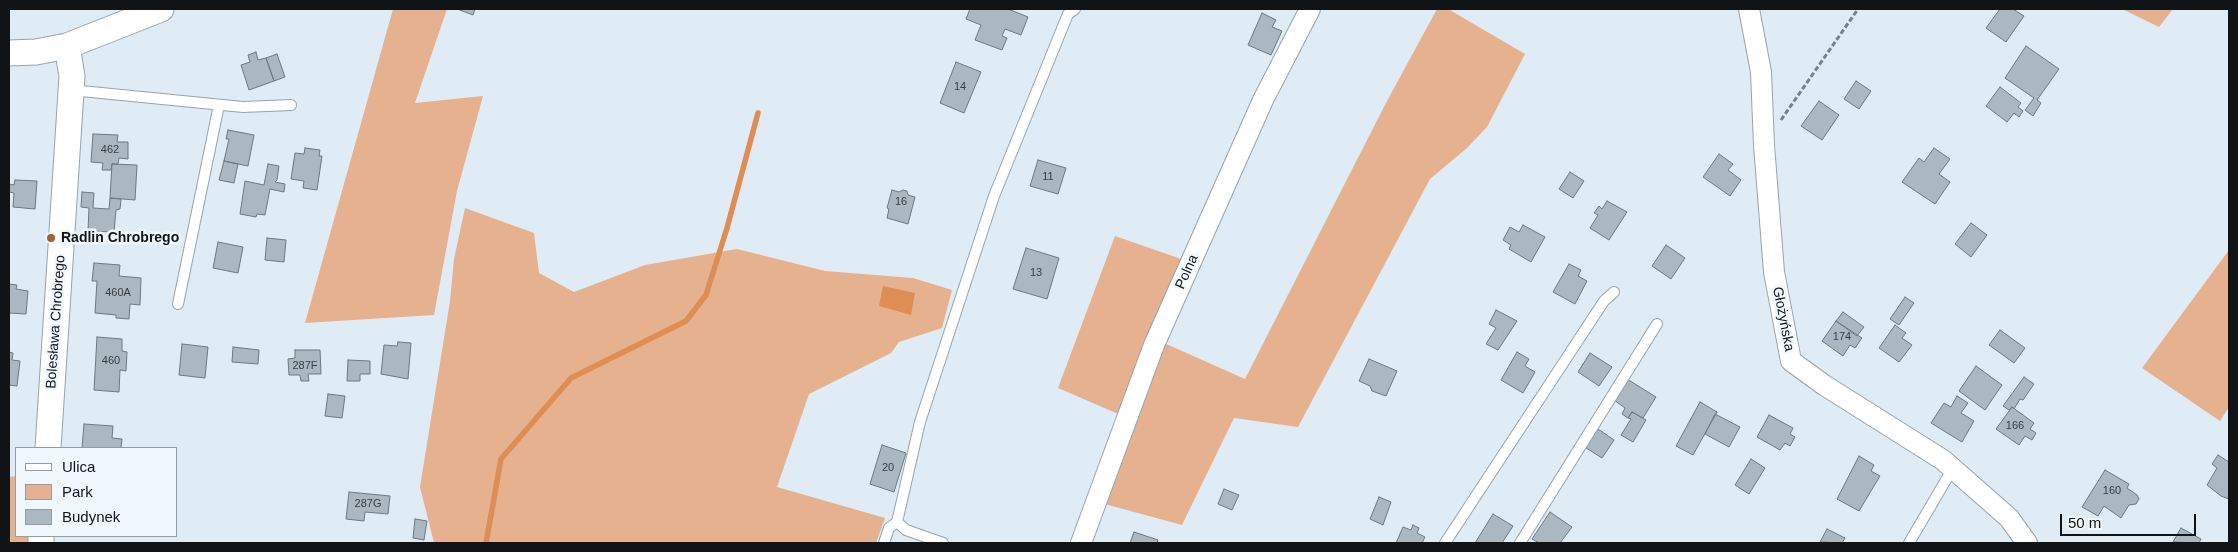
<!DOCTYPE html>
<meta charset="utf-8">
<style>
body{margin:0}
#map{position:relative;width:2238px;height:552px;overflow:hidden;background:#dfecf5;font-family:Helvetica,sans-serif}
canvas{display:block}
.frame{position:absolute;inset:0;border:10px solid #101417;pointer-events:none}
.legend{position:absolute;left:15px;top:447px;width:162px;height:90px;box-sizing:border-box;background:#f0f8fe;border:1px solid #969da2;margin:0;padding:6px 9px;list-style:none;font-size:15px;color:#101417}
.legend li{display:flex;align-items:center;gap:10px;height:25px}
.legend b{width:25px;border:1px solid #969da2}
.scale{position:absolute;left:2060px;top:514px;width:136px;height:22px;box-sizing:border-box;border:2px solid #101417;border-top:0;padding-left:6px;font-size:15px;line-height:18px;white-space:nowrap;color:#101417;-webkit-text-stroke:4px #f0f8fe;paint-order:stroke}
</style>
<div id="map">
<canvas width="2238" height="552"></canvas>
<div class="frame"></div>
<ul class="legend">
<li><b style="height:6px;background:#fff"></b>Ulica</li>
<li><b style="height:14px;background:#e5b18f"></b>Park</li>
<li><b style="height:14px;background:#acb8c1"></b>Budynek</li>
</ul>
<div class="scale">50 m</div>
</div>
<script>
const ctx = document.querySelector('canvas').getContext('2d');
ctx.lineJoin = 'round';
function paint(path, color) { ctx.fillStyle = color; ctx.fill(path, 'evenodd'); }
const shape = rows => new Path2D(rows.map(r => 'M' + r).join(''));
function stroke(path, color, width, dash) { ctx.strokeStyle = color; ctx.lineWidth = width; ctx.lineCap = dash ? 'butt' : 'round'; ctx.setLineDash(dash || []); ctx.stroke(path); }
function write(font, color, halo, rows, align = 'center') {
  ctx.font = font + ' Helvetica,sans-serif'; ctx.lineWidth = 5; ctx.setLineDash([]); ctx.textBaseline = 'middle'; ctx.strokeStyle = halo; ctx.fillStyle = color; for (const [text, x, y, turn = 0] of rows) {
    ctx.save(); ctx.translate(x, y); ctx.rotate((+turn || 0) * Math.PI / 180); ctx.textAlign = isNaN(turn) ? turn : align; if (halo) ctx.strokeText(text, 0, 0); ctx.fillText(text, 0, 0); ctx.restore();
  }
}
paint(shape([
 [393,9,447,9,415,103,483,96,457,191,434,315,305,323],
 [1437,9,1448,9,1525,54,1487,127,1467,148,1430,179,1298,427,1234,418,1182,525,1101,503,1164,343,1245,379,1387,101],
 [2122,9,2173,9,2159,27],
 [465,208,534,233,539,273,574,292,645,265,737,249,825,271,913,278,952,290,942,328,899,342,891,353,809,394,777,487,885,518,876,543,434,543,420,487,450,301,454,259],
 [1115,236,1184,260,1123,416,1058,388],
 [2229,250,2229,407,2220,421,2142,368],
 [16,476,16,536,33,536,32,543,9,543,9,477]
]), '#e5b18f');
paint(shape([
 [883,286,915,293,911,315,879,306]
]), '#df8d52');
stroke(shape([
 [486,543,501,459,571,378,686,321,706,295,727,228,758,113]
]), '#df8d52', 5.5);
const building = shape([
 [457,9,475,9,473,15,457,9],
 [970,9,1008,9,1028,17,1021,35,1005,29,1002,36,1007,38,1002,50,975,40,981,25,966,19,970,9],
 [2000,9,2013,9,2024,16,2006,42,1986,28,2000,9],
 [1262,13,1276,20,1272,27,1282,31,1271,55,1248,45,1262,13],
 [2026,46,2059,69,2037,100,2041,103,2033,116,2025,110,2034,98,2005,78,2026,46],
 [256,52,258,60,266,58,274,81,249,90,241,65,250,62,248,55,256,52],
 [277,54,285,77,274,81,266,58,277,54],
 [956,62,981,72,964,113,940,103,956,62],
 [1856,81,1871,91,1859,109,1844,99,1856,81],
 [2000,87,2021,103,2018,107,2023,111,2019,117,2014,113,2007,122,1986,106,2000,87],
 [1819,101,1839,115,1822,140,1801,126,1819,101],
 [228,130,254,135,248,166,224,161,229,139,226,139,228,130],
 [93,134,118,135,117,142,128,142,128,159,119,158,118,164,112,164,111,170,102,170,103,163,91,162,93,134],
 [305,148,320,150,319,156,322,156,317,190,303,188,304,181,291,179,295,153,304,154,305,148],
 [1934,148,1950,159,1939,174,1950,182,1935,204,1902,182,1919,158,1924,162,1934,148],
 [1719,154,1733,164,1728,170,1741,180,1730,196,1703,177,1719,154],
 [1038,160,1066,168,1058,194,1030,186,1038,160],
 [224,161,238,164,234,183,219,180,224,161],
 [112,164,137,165,135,200,110,198,112,164],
 [268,164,279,166,277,180,275,182,285,184,284,192,270,189,265,215,257,214,256,217,240,214,245,181,264,185,268,164],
 [1570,172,1584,181,1573,198,1559,189,1570,172],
 [15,180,37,181,35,209,13,207,14,193,9,192,9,184,14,185,15,180],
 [892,190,899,192,903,190,907,191,908,195,915,197,908,224,887,218,889,209,887,208,892,190],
 [82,192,94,193,93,208,109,209,110,198,121,199,120,209,116,210,114,232,88,231,89,208,81,207,82,192],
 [1607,201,1627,212,1609,240,1590,228,1598,215,1594,213,1599,206,1602,209,1607,201],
 [1971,223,1987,235,1971,257,1955,244,1971,223],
 [1523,225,1545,237,1531,262,1509,249,1511,245,1503,240,1510,227,1519,232,1523,225],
 [267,238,286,240,284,262,265,260,267,238],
 [218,242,243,247,238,273,213,268,218,242],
 [1666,245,1685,258,1671,279,1652,266,1666,245],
 [1026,248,1059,258,1047,299,1013,289,1026,248],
 [94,263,120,265,119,276,141,278,140,305,130,304,129,319,116,318,116,315,95,313,97,281,92,281,94,263],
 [1569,264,1581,270,1578,276,1587,281,1575,304,1553,292,1569,264],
 [9,284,17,285,16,289,28,291,26,314,9,313,9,284],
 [1905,297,1914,303,1899,325,1890,319,1905,297],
 [1496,310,1517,321,1498,350,1486,344,1496,328,1489,324,1496,310],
 [1843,312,1864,327,1857,336,1836,321,1843,312],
 [1836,321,1862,338,1855,348,1850,345,1843,356,1822,341,1836,321],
 [1895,325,1906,333,1902,338,1912,345,1899,362,1879,348,1895,325],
 [2000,330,2025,348,2014,363,1989,345,2000,330],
 [97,337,122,339,122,351,127,352,126,371,120,370,119,392,94,390,97,337],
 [398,342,411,343,408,379,381,374,384,345,397,346,398,342],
 [182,344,208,347,205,378,179,375,182,344],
 [233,347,259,350,258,364,232,362,233,347],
 [295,350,320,350,321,374,308,374,309,381,301,381,300,375,289,375,288,359,295,358,295,350],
 [9,352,13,353,12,360,20,361,17,386,9,385,9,352],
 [1517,352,1529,359,1525,366,1535,372,1523,393,1501,380,1517,352],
 [1590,353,1612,367,1599,386,1578,372,1590,353],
 [1369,359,1397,371,1386,396,1372,391,1370,386,1359,381,1369,359],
 [348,360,370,361,370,374,360,374,360,381,347,381,348,360],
 [1976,366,2002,385,1985,410,1959,391,1976,366],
 [2024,377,2034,384,2023,400,2020,399,2014,409,2012,407,2009,410,2003,406,2024,377],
 [1627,379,1656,397,1643,418,1632,412,1628,418,1622,414,1625,408,1614,400,1627,379],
 [328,394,345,396,342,418,325,416,328,394],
 [1957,396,1968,403,1961,413,1974,421,1962,442,1931,423,1944,403,1951,407,1957,396],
 [1700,402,1717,412,1693,455,1676,446,1700,402],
 [2012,407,2034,423,2030,429,2036,433,2032,440,2025,436,2019,445,1996,429,2012,407],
 [1632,412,1646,420,1633,442,1621,435,1631,419,1628,418,1632,412],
 [1715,414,1740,427,1729,447,1705,434,1715,414],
 [1769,415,1793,428,1790,434,1795,437,1790,446,1785,443,1780,450,1757,437,1769,415],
 [84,424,113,426,112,438,122,439,121,448,82,448,84,424],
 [1595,427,1614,440,1602,458,1583,446,1595,427],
 [882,445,906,453,894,492,870,484,882,445],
 [2218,455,2229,462,2229,499,2221,496,2207,485,2217,468,2212,464,2218,455],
 [1859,456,1874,465,1871,471,1880,476,1859,511,1837,499,1859,456],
 [1751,459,1765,468,1749,494,1735,485,1751,459],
 [2105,470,2129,484,2127,488,2137,495,2139,499,2136,504,2129,505,2121,518,2104,506,2098,516,2082,507,2105,470],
 [1224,489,1239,495,1232,510,1218,504,1224,489],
 [349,492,390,496,388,514,365,512,364,521,346,519,349,492],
 [1379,497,1391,502,1383,525,1370,519,1379,497],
 [1550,512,1572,527,1560,543,1539,543,1532,539,1550,512],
 [1493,514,1513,526,1502,543,1475,543,1493,514],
 [415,519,427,521,424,540,413,538,415,519],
 [1413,525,1419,528,1417,533,1425,537,1422,543,1396,543,1403,527,1411,530,1413,525],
 [2181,528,2201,539,2199,543,2173,542,2181,528],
 [1827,529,1845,538,1842,543,1820,542,1827,529],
 [1134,532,1158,540,1157,543,1130,543,1134,532]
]);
paint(building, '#acb8c1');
stroke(building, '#6d7880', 1);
const service = shape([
 [71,90,243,107,291,105],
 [178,304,219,105],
 [884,543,889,528,897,522],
 [943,543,906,530,897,522,920,422,994,196,1068,14,1075,9],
 [1445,543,1604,301,1614,292],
 [1520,543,1657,324],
 [1909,543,1953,468]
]);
const minor = shape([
 [1749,9,1761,72,1764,145,1774,272,1791,361,1824,385,1943,460,2009,518,2027,543],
 [1081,543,1154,345,1263,100,1310,9]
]);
const tertiary = shape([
 [9,53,36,52,67,46,161,9],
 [48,448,72,76,67,46],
 [41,543,41,536]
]);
stroke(service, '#97a3ab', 12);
stroke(minor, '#97a3ab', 22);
stroke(tertiary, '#97a3ab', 27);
stroke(shape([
 [1781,120,1858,9]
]), '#798187', 3, [5, 2.5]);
stroke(service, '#fff', 10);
stroke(minor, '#fff', 20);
stroke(tertiary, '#fff', 25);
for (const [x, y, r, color] of [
 [51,238,5,"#a46130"]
]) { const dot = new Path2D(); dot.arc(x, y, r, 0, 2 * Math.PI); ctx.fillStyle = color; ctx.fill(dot); stroke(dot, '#f0f8fe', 2); }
write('11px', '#373d42', null, [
 ["14",960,87],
 ["462",110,150],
 ["11",1048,177],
 ["16",901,202],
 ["13",1036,273],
 ["460A",118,293],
 ["174",1842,337],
 ["460",111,361],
 ["287F",305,366],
 ["166",2015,426],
 ["20",888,468],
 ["160",2112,491],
 ["287G",368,504]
]);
write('bold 14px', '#101417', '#f0f8fe', [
 ["Radlin Chrobrego",61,238]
], 'left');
write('14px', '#101417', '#f0f8fe', [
 ["Polna",1187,272,-66],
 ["Głożyńska",1783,319,79],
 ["Bolesława Chrobrego",56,322,-86]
]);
</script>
